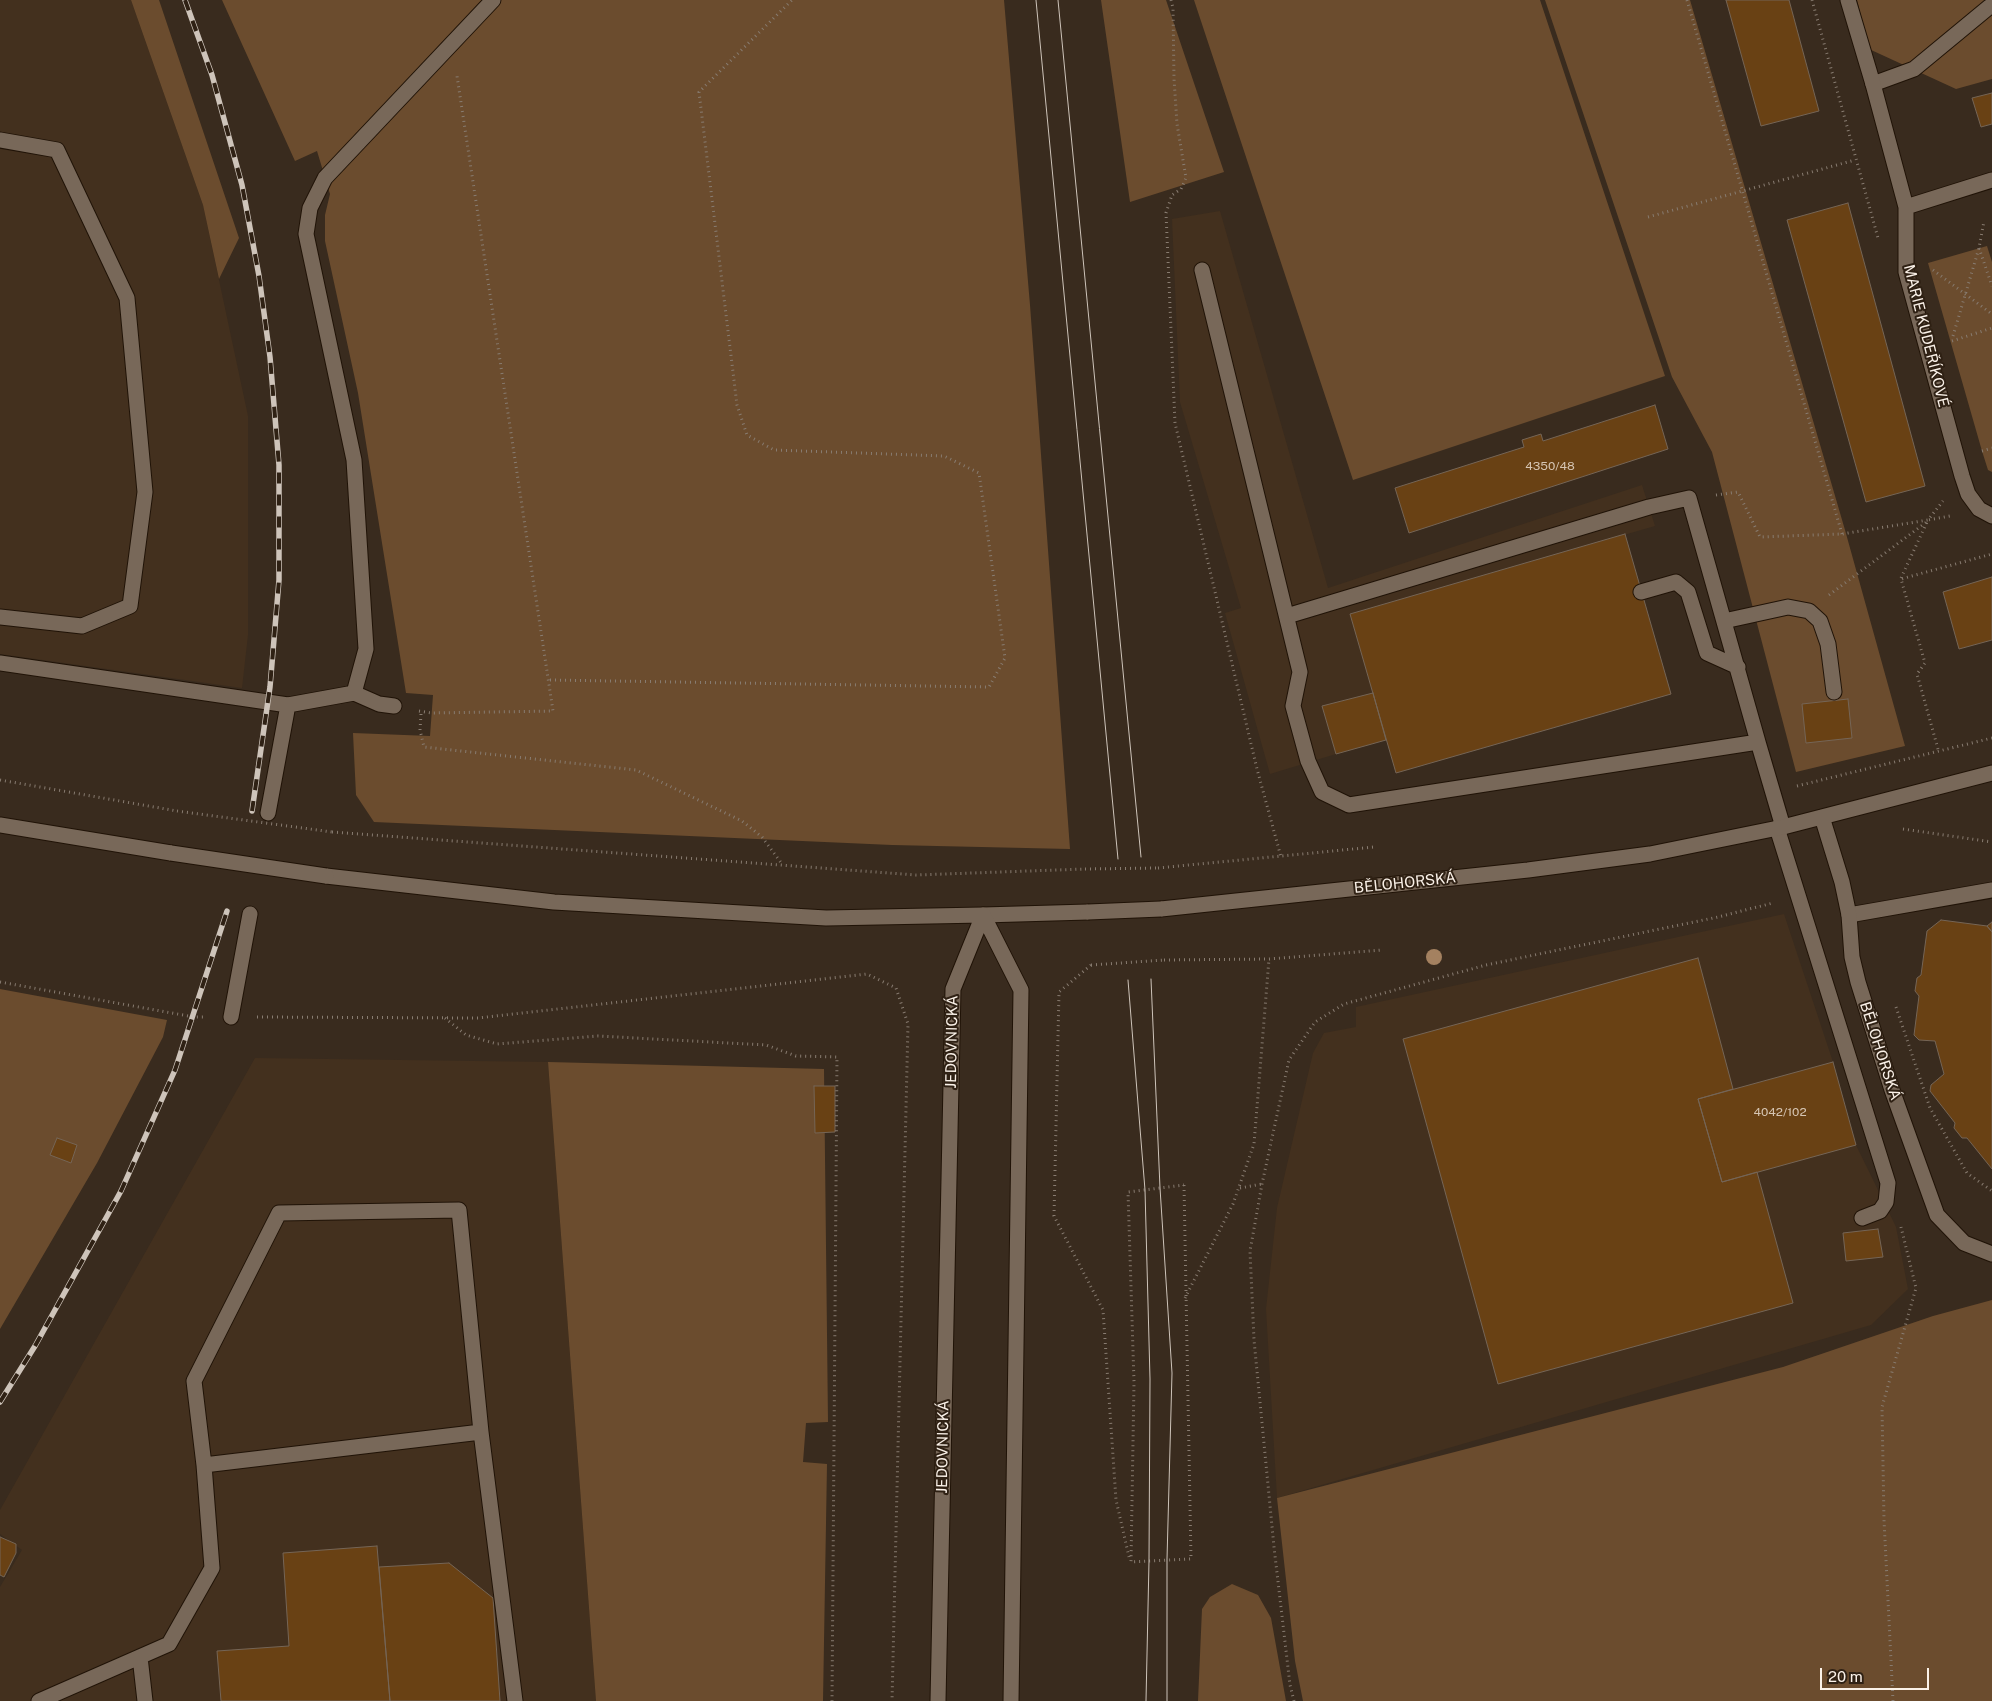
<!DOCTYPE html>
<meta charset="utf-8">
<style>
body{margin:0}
#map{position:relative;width:1992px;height:1701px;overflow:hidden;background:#392b1e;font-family:"Public Sans",sans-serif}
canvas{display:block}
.scale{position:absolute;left:1820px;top:1668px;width:109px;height:22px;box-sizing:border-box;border:2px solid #faf1e8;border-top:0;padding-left:6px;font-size:15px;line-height:18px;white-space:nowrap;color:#faf1e8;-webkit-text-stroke:4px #2f2114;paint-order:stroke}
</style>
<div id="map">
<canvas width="1992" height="1701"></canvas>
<div class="scale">20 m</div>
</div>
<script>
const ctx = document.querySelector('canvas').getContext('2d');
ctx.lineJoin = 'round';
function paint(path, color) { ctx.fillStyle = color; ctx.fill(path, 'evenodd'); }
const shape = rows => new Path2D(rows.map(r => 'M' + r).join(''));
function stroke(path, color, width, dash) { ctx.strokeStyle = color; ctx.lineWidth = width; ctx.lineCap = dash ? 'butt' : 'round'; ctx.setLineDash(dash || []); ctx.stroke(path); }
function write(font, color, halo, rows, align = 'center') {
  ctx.font = font + ' "Public Sans",sans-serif'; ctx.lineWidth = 4; ctx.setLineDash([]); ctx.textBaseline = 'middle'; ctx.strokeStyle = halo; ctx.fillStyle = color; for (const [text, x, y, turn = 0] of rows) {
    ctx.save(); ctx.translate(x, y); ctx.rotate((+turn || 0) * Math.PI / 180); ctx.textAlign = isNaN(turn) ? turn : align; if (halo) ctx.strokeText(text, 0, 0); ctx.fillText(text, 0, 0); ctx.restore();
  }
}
paint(shape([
 [0,0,131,0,203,205,248,416,248,635,242,688,0,654],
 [1220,211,1328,588,1642,485,1655,526,1350,614,1373,693,1322,707,1336,754,1270,774,1225,613,1241,608,1180,402,1172,219],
 [1784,914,1833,1062,1856,1145,1896,1227,1908,1289,1871,1325,1277,1498,1266,1309,1277,1208,1313,1053,1324,1033,1356,1027,1356,1007],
 [255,1058,548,1062,596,1701,0,1701,0,1587,22,1550,0,1534,0,1510]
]), '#43301e');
paint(shape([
 [131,0,159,0,239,238,219,279,203,205],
 [222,0,1004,0,1030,305,1070,849,892,845,374,822,356,795,353,733,430,736,433,695,406,693,358,393,325,241,325,215,330,194,317,151,295,161],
 [1101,0,1166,0,1224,172,1130,202],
 [1194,0,1540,0,1665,376,1353,480],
 [1545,0,1690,0,1845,530,1905,746,1796,772,1712,452,1672,377],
 [1857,0,1992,0,1992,79,1956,89,1869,49],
 [1987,246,1992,262,1992,472,1988,470,1982,451,1928,263],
 [0,989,167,1020,163,1037,97,1163,0,1329],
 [548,1062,824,1069,828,1422,806,1423,803,1462,827,1464,823,1701,596,1701],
 [1992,1300,1992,1701,1303,1701,1295,1661,1277,1498,1783,1367,1933,1316],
 [1232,1584,1258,1595,1271,1618,1286,1701,1198,1701,1202,1609,1210,1597]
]), '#6b4c2e');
const building = shape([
 [1726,0,1789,0,1819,111,1761,126,1726,0],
 [1992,93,1992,124,1981,127,1972,98,1992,93],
 [1848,203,1925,486,1866,502,1787,220,1848,203],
 [1655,405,1668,449,1409,533,1395,488,1524,447,1522,440,1541,434,1543,441,1655,405],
 [1625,534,1671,694,1396,773,1350,614,1625,534],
 [1992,577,1992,640,1959,649,1943,592,1992,577],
 [1373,693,1386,740,1336,754,1322,706,1373,693],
 [1848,699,1852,738,1806,743,1802,704,1848,699],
 [1941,920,1987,926,1992,932,1992,1169,1967,1138,1962,1138,1954,1128,1955,1123,1930,1091,1931,1085,1944,1074,1935,1041,1919,1040,1914,1035,1919,996,1915,991,1917,978,1921,975,1927,931,1941,920],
 [1992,922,1992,932,1987,926,1992,922],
 [1698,958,1733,1089,1698,1099,1722,1182,1757,1172,1793,1303,1498,1384,1403,1039,1698,958],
 [1833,1062,1856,1145,1722,1182,1698,1099,1833,1062],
 [814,1086,835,1086,835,1132,815,1133,814,1086],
 [57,1138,77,1145,71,1163,50,1155,57,1138],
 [1878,1229,1883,1257,1846,1261,1843,1233,1878,1229],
 [0,1537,16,1544,16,1553,4,1577,0,1575,0,1537],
 [377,1546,390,1701,221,1701,217,1651,289,1646,283,1553,377,1546],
 [449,1563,493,1598,500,1701,390,1701,379,1567,449,1563]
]);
paint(building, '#694114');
stroke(building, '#756556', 1);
const lane = shape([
 [1873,84,1914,69,1989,7],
 [0,140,57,150,127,298,145,492,130,606,82,626,0,617],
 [1202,270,1300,672,1293,706,1308,761,1322,792,1349,805,1758,742,1783,827],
 [1641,592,1676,582,1688,592,1707,653,1738,667],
 [1287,616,1649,507,1689,498,1758,742],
 [1724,621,1788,607,1809,611,1820,621,1828,644,1834,692],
 [0,663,288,705,354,693,379,704,394,706],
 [354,693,366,649,354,460,306,234,310,208,325,178,493,0],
 [268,813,288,705],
 [1777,828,1888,1183,1886,1202,1880,1211,1862,1218],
 [1849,915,1992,890],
 [231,1017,250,914],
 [204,1465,481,1432],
 [140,1657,145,1701],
 [39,1701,169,1644,212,1568,204,1465,194,1381,279,1213,459,1210,481,1432,515,1701]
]);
const street = shape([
 [1848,0,1873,84,1906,207,1906,272,1962,476,1968,494,1979,509,1992,516],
 [1906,207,1992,180],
 [1822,817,1842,882,1849,915,1852,957,1858,982,1892,1090,1937,1215,1964,1243,1992,1254],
 [1161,909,1528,870,1650,854,1783,827,1992,773],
 [983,915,1088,912]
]);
const secondary = shape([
 [0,825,171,853],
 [326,876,554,902,826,918,983,915],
 [983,915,1021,990,1011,1701],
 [938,1701,953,989,983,915]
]);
stroke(lane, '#201307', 17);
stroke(street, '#201307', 17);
stroke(secondary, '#201307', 17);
stroke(shape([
 [1171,0,1173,8,1174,79,1177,124,1186,178,1181,189,1172,195,1166,213,1175,423,1257,769,1281,857],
 [1687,0,1842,534],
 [1812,0,1878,238],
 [1648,217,1855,160],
 [1979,248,1992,286],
 [1933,270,1992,314],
 [1953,336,1979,248,1984,221],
 [1952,341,1992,328],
 [1982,451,1992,448],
 [1716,495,1738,492,1760,537,1842,534,1928,520,1943,501],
 [1901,578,1928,520,1950,516],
 [1829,595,1928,521],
 [550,680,989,687,1005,658,979,473,944,456,774,450,747,435,737,405,699,92,792,0],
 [419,711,431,713,553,711,457,76],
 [421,714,420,730,424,747,636,770,742,821,762,837,782,864],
 [1938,749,1917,674,1925,663,1901,579,1992,554],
 [0,780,177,811],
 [1797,786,1992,738],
 [1903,829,1992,842],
 [332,832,916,875,1085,869],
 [1158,868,1374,847],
 [1164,960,1269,959,1382,950],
 [1091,965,1059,992,1054,1216,1103,1310,1116,1500,1129,1557],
 [0,982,194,1017,206,1017],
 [1896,1007,1930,1108,1967,1173,1992,1191],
 [257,1017,478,1018,867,974,896,988,908,1024,892,1701],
 [445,1018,466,1035,497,1044,598,1036,766,1045,796,1056,837,1057,832,1701],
 [1184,1185,1191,1559,1131,1562,1134,1382,1128,1192,1184,1185],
 [1240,1188,1262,1184],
 [1185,1298,1233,1204,1254,1144,1269,959],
 [1294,1701,1290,1685,1274,1547,1254,1340,1250,1251,1262,1184,1289,1060,1315,1022,1344,1004,1486,965,1718,917,1773,903],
 [1893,1701,1884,1520,1882,1407,1916,1288,1901,1227]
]), '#887c71', 3, [1, 4]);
stroke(lane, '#786859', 15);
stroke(street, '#786859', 15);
stroke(secondary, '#786859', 15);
stroke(shape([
 [1036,0,1118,859],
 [1058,0,1141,857],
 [1151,979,1160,1188,1172,1373,1167,1559,1167,1701],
 [1128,980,1145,1190,1150,1379,1149,1561,1146,1701]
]), '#cec4ba', 1);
const rail = shape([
 [185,0,212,75,242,185,259,276,270,357,279,465,279,580,270,687,252,811],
 [0,1402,35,1346,121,1191,175,1070,227,911]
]);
stroke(rail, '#cec4ba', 5.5);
stroke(rail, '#2f2114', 4, [11]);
const streetBridge = shape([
 [1088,912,1161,909]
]);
const secondaryBridge = shape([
 [171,853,326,876]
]);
stroke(streetBridge, '#201307', 17, []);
stroke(secondaryBridge, '#201307', 17, []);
stroke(shape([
 [177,811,332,832],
 [1085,869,1158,868],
 [1091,965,1164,960]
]), '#887c71', 3, [1, 4]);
stroke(streetBridge, '#786859', 15);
stroke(secondaryBridge, '#786859', 15);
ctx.fillStyle = '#a48160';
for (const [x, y] of [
 [1434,957]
]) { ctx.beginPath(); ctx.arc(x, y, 8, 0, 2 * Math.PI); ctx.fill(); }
write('12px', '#d6c5b3', null, [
 ["4350/48",1550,466],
 ["4042/102",1780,1112]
]);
write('15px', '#faf1e8', '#2f2114', [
 ["MARIE KUDEŘÍKOVÉ",1926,336,76],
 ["BĚLOHORSKÁ",1405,883,-6],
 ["JEDOVNICKÁ",952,1042,-89],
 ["BĚLOHORSKÁ",1880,1051,72],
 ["JEDOVNICKÁ",943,1447,-89]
]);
</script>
